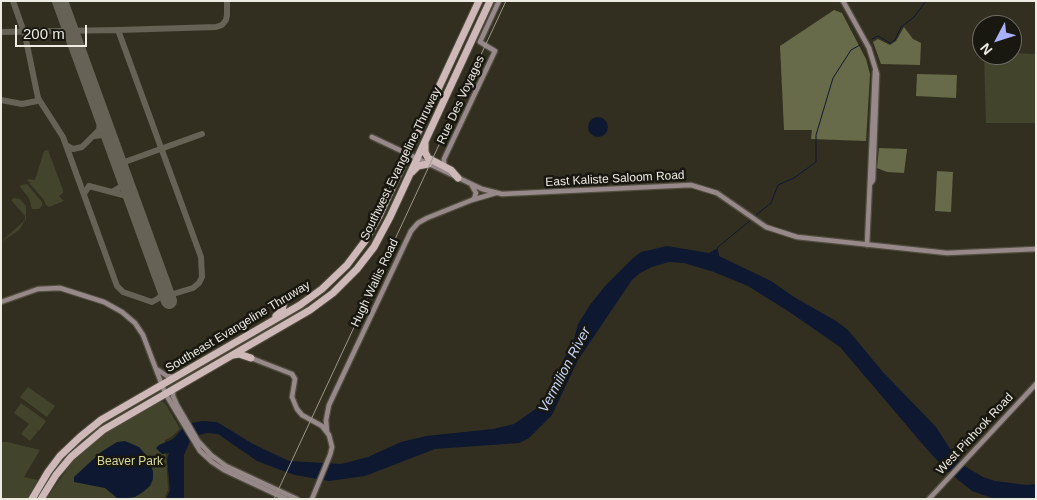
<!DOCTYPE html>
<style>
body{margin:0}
#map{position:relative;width:1037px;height:500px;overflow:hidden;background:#322f20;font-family:Arial,sans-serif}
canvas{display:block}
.frame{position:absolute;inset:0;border:2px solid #edebe2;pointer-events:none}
.north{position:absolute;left:972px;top:15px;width:50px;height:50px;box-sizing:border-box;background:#181710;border:1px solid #6d6c64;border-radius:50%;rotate:230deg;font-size:14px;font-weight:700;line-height:20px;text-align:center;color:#edebe2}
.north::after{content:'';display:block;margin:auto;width:18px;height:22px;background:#a9b0fc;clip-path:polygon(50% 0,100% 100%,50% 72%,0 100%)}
.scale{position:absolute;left:15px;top:25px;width:72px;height:22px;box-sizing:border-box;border:2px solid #edebe2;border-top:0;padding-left:6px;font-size:15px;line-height:18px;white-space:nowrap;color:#edebe2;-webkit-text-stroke:4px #181710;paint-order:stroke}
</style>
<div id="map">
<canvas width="1037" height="500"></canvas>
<div class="frame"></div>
<div class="north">N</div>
<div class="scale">200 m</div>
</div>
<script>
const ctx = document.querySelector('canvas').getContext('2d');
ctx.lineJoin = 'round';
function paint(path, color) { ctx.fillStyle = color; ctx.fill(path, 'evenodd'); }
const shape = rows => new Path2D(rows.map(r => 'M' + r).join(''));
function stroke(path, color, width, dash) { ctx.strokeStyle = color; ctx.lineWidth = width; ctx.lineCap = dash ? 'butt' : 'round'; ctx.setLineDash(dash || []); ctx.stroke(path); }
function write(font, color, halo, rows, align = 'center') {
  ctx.font = font + ' Arial,sans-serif'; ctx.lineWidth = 5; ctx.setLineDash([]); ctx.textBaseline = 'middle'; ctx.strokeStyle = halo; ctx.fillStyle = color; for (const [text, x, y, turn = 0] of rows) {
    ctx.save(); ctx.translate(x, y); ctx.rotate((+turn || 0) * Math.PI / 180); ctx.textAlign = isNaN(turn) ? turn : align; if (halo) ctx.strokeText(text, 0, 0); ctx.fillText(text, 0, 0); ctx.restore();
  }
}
paint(shape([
 [1012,53,1036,54,1036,123,986,123,984,55,1012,55],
 [48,150,63,190,63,193,59,196,64,201,49,207,46,205,44,200,29,183,32,182,29,182,27,180,29,179,35,180,44,151],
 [27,184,42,202,42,206,39,209,32,209,29,198,20,187,21,185],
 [14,198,20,199,26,206,26,219,19,230,1,242,25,220,25,216,11,200],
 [28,387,55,406,47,417,20,397],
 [161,401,165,403,180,429,171,437,165,440,168,490,164,499,46,499,72,462,90,445,111,429],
 [21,403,46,421,39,431,31,426,38,431,30,441,21,434,29,424,14,413],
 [1,442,7,442,40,450,24,477,38,480,27,499,1,499]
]), '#42452c');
paint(shape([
 [834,10,842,13,866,59,870,74,866,141,811,139,812,130,784,130,780,46],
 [904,27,913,39,921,43,920,65,881,64,873,42,878,39,890,45,896,41],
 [917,74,957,75,956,98,916,96],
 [879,148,907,149,904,173,887,172,877,168],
 [937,171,953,172,951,212,935,211]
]), '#686b49');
paint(shape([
 '588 127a10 10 0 1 1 20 0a10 10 0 1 1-20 0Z',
 [667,246,709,253,716,249,718,250,719,256,771,281,794,297,836,321,848,330,882,371,936,427,956,458,966,467,983,477,995,481,1027,485,1036,484,1036,499,995,499,972,491,945,469,925,447,840,347,791,313,748,286,714,272,684,263,669,262,652,267,640,273,632,280,578,360,552,415,529,438,519,443,435,449,365,476,329,481,295,475,278,469,257,461,218,434,207,433,199,435,190,441,184,455,184,498,166,499,170,490,167,459,169,453,162,454,156,448,159,445,173,439,183,428,192,423,202,421,217,422,253,444,289,461,341,464,368,457,401,442,426,436,493,429,514,424,537,408,546,395,574,339,578,324,590,305,605,286,632,259,641,252],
 [125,441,139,447,146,455,153,471,153,479,150,486,143,492,135,497,118,499,105,488,74,482,74,477,101,452,117,442]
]), '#0e1931');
stroke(shape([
 [872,39,878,36,890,43,895,40,901,27,914,17,926,1],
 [755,216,771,203,778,185,794,178,816,162,816,135,833,78,851,50,860,45],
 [717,251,718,247,752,219]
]), '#0e1931', 1);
stroke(shape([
 [13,1,25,35,38,98,63,137,117,286,123,292,152,302,159,298,165,290,173,294,193,288,199,283,202,277,201,257,118,30],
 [1,32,118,30,216,27,222,25,226,20,227,15,227,1],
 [1,100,22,104,37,101,38,98],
 [94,136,103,135,110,140],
 [66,145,73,149,82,147,99,130,101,115],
 [119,164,202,134],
 [112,192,122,186,124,178],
 [84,194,89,186,123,195,130,199,134,204]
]), '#666356', 6);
stroke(shape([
 [60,1,169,301]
]), '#666356', 16);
const secondary = shape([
 [843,1,869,48,877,74,873,180,871,183],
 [372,137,482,189,502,194,691,185,717,193,766,227,797,237,947,253,1036,249],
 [444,166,444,159,495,51,480,42,499,1],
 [471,184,476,193,474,199],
 [867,245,875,71],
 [1,302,38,289,60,288,104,302,122,312,135,323,143,335,165,393,200,451,212,462,224,470,286,499],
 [251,358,292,374,295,379,292,397,297,409,302,415,322,426,329,435,332,447,330,455,312,499],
 [158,370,167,376,175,377],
 [173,390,173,396,177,405,198,441,211,455,226,466,297,499],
 [327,432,326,420,329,405,411,231,418,223,427,218,472,200,496,193],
 [929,499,1036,384]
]);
const highway = shape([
 [425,143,425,152,428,158,451,170,458,178],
 [412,172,418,166,428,164],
 [276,316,282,310,284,302],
 [233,355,239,354,251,358],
 [32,499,48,472,60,456,80,437,101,420,300,305,322,289,347,265,365,241,379,216,479,1],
 [41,499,56,475,71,457,103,430,310,310,333,293,357,269,374,247,390,217,490,1]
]);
stroke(secondary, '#504d3f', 7);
stroke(highway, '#504d3f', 9);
stroke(secondary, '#978989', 4.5);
stroke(highway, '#ceb9b8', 7);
stroke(shape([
 [274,499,506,1]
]), '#9a978b', 1);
write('12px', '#edebe2', '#181710', [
 ["Rue Des Voyages",461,100,-65],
 ["Southwest Evangeline Thruway",401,164,-64],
 ["East Kaliste Saloom Road",615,179,-3],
 ["Hugh Wallis Road",375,283,-65],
 ["Southeast Evangeline Thruway",238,327,-31],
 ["West Pinhook Road",975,434,-47]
]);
write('12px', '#d5db9d', '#181710', [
 ["Beaver Park",130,462]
]);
write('italic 14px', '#c7d7f8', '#181710', [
 ["Vermilion River",565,370,-62]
]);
</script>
